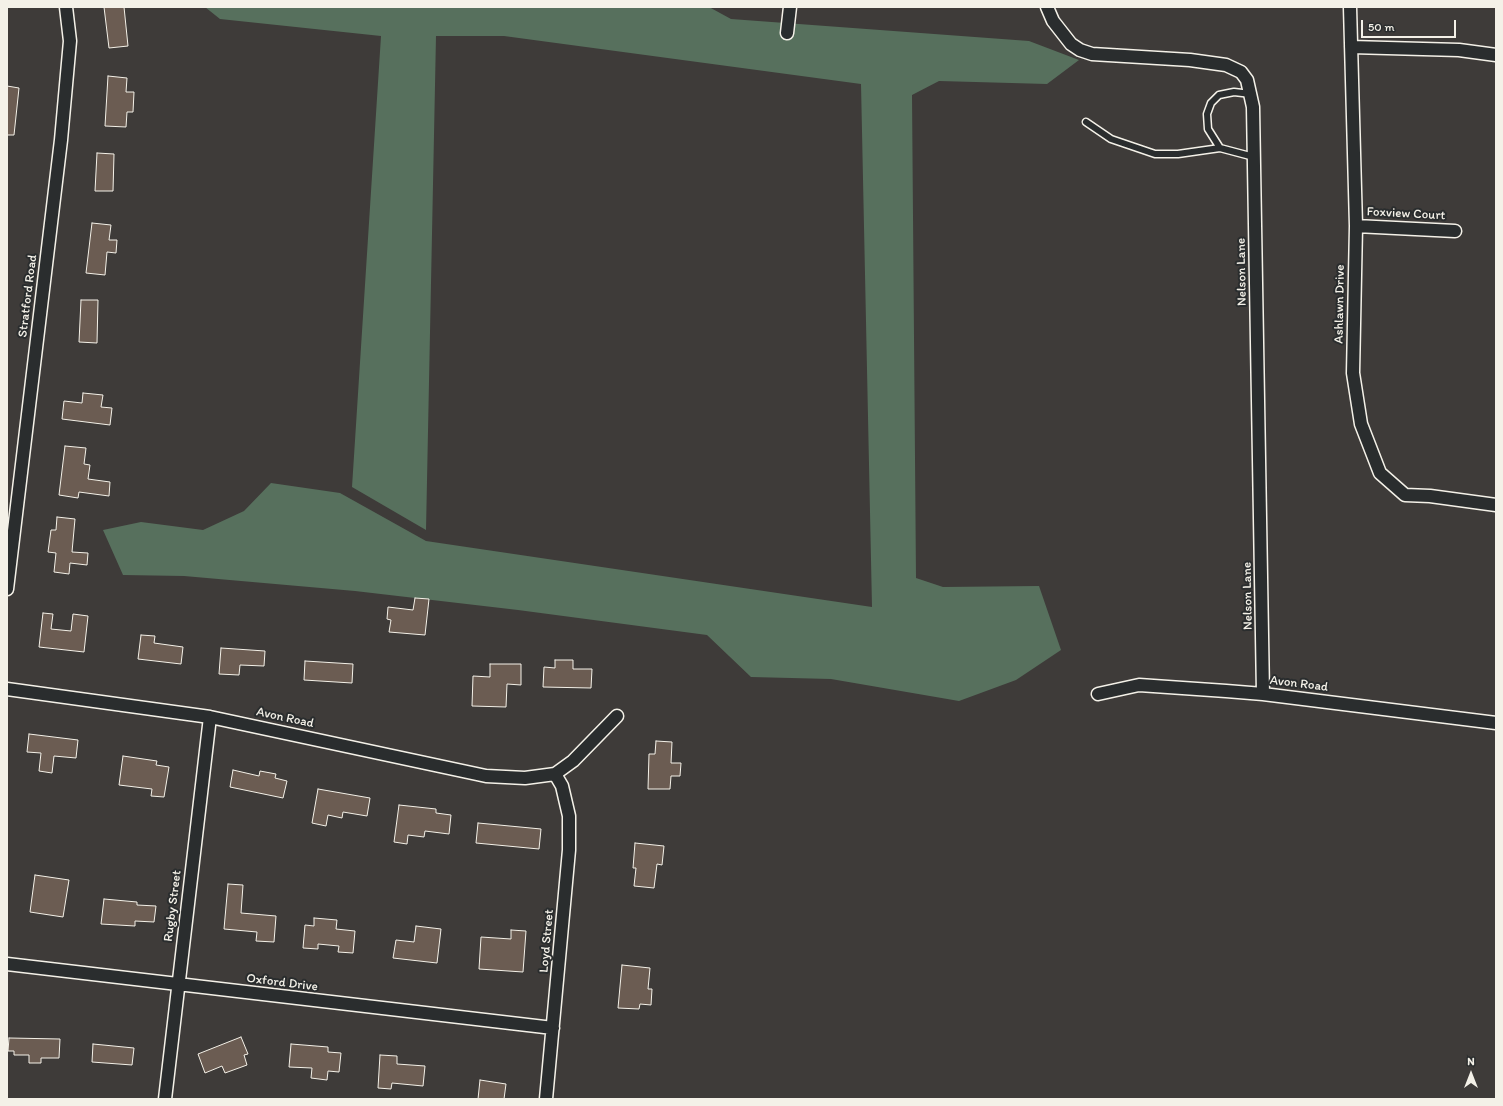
<!DOCTYPE html>
<style>
body{margin:0}
#map{position:relative;width:1503px;height:1106px;overflow:hidden;background:#3e3b39;font-family:Itim,sans-serif}
canvas{display:block}
.frame{position:absolute;inset:0;border:8px solid #f4f1e8;pointer-events:none}
.north{position:absolute;left:1451px;top:1054px;width:40px;height:40px;-webkit-text-stroke:3px #2a2d2e;paint-order:stroke;rotate:0deg;font-size:11px;font-weight:700;line-height:16px;text-align:center;color:#f4f1e8}
.north::after{content:'';display:block;margin:auto;width:14px;height:18px;background:#f4f1e8;clip-path:polygon(50% 0,100% 100%,50% 72%,0 100%)}
.scale{position:absolute;left:1361px;top:20px;width:95px;height:18px;box-sizing:border-box;border:2px solid #f4f1e8;border-top:0;padding-left:5px;font-size:12px;line-height:14px;white-space:nowrap;color:#f4f1e8;-webkit-text-stroke:3px #2a2d2e;paint-order:stroke}
</style>
<div id="map">
<canvas width="1503" height="1106"></canvas>
<div class="frame"></div>
<div class="north">N</div>
<div class="scale">50 m</div>
</div>
<script>
const ctx = document.querySelector('canvas').getContext('2d');
ctx.lineJoin = 'round';
function paint(path, color) { ctx.fillStyle = color; ctx.fill(path, 'evenodd'); }
const shape = rows => new Path2D(rows.map(r => 'M' + r).join(''));
function stroke(path, color, width, dash) { ctx.strokeStyle = color; ctx.lineWidth = width; ctx.lineCap = dash ? 'butt' : 'round'; ctx.setLineDash(dash || []); ctx.stroke(path); }
function write(font, color, halo, rows, align = 'center') {
  ctx.font = font + ' Itim,sans-serif'; ctx.lineWidth = 4; ctx.setLineDash([]); ctx.textBaseline = 'middle'; ctx.strokeStyle = halo; ctx.fillStyle = color; for (const [text, x, y, turn = 0] of rows) {
    ctx.save(); ctx.translate(x, y); ctx.rotate((+turn || 0) * Math.PI / 180); ctx.textAlign = isNaN(turn) ? turn : align; if (halo) ctx.strokeText(text, 0, 0); ctx.fillText(text, 0, 0); ctx.restore();
  }
}
paint(shape([
 [205,7,709,7,731,19,1029,41,1079,60,1047,84,939,81,912,95,916,578,943,587,1039,586,1061,650,1016,680,959,701,831,679,751,677,707,635,518,610,355,591,184,576,123,575,103,530,141,522,203,530,244,511,271,483,340,493,426,541,872,607,861,84,504,36,436,36,426,530,352,487,381,36,220,19]
]), '#57705d');
const building = shape([
 [104,7,124,7,128,46,109,48,104,7],
 [108,76,127,78,126,92,134,92,133,112,127,112,126,127,105,126,108,76],
 [7,86,19,88,14,135,7,135,7,86],
 [97,153,114,154,113,191,95,191,97,153],
 [92,223,111,225,109,240,117,240,116,253,107,252,105,275,86,273,92,223],
 [81,300,98,300,97,343,79,342,81,300],
 [83,393,103,395,101,407,112,408,110,425,62,419,64,401,82,403,83,393],
 [65,446,86,448,84,464,90,465,88,479,110,482,109,496,79,492,78,498,59,495,65,446],
 [57,517,75,519,72,552,88,553,87,565,70,563,69,574,54,572,56,553,48,552,51,530,56,530,57,517],
 [415,598,429,599,425,635,389,632,391,620,387,619,388,607,413,610,415,598],
 [43,613,53,614,51,629,71,631,73,614,88,616,84,652,39,647,43,613],
 [141,635,155,636,154,643,183,647,181,664,138,659,141,635],
 [221,648,265,651,264,666,240,665,239,675,219,674,221,648],
 [555,660,573,660,573,669,592,669,591,688,543,687,544,667,555,668,555,660],
 [305,661,353,664,352,683,304,680,305,661],
 [490,664,521,664,521,685,507,684,506,707,472,706,473,676,490,677,490,664],
 [29,734,78,740,76,758,54,756,52,773,39,771,41,753,27,752,29,734],
 [656,741,672,742,671,763,681,763,680,776,671,776,670,789,648,789,649,754,655,754,656,741],
 [123,756,157,761,156,765,169,767,164,797,151,796,152,789,119,785,123,756],
 [233,770,259,776,260,771,276,774,275,778,287,781,283,798,230,787,233,770],
 [318,789,370,798,367,816,343,812,342,818,328,815,326,826,312,823,318,789],
 [399,805,436,809,436,813,451,815,449,834,425,831,424,837,408,835,407,844,394,842,399,805],
 [478,823,541,829,539,849,476,843,478,823],
 [635,843,664,846,662,865,657,864,654,888,634,886,636,868,633,868,635,843],
 [35,875,69,880,63,917,30,912,35,875],
 [228,884,243,885,241,913,276,916,274,942,256,941,257,932,224,929,228,884],
 [104,899,137,902,137,905,156,906,154,922,135,921,135,926,101,924,104,899],
 [314,918,337,920,336,929,355,931,353,953,338,952,339,946,318,944,318,949,303,948,305,925,314,926,314,918],
 [416,926,441,929,437,963,393,958,396,940,414,942,416,926],
 [511,930,526,931,523,972,479,969,481,937,511,939,511,930],
 [622,965,650,968,648,989,652,989,651,1005,640,1004,639,1009,618,1008,622,965],
 [241,1037,248,1054,244,1055,247,1065,225,1073,222,1066,205,1073,198,1054,241,1037],
 [9,1038,60,1039,59,1058,41,1058,41,1063,29,1063,29,1055,14,1055,14,1051,8,1051,9,1038],
 [93,1044,134,1048,132,1065,92,1062,93,1044],
 [291,1044,328,1047,328,1052,341,1053,339,1072,328,1071,327,1080,311,1078,312,1068,289,1067,291,1044],
 [380,1055,397,1056,397,1064,425,1066,423,1086,392,1083,391,1089,378,1088,380,1055],
 [480,1080,506,1084,504,1099,478,1099,480,1080]
]);
paint(building, '#6b5c52');
stroke(building, '#f4f1e8', 1);
const lane = shape([
 [1086,122,1111,139,1155,154,1178,154,1220,148,1254,157],
 [1220,148,1208,129,1207,114,1211,103,1219,95,1234,92,1251,94]
]);
const street = shape([
 [1047,7,1053,21,1071,44,1080,50,1092,54,1190,60,1226,65,1241,72,1247,80,1253,107,1263,694],
 [1350,7,1356,226,1353,373,1361,424,1380,473,1405,495,1430,496,1496,505],
 [787,33,790,7],
 [1351,47,1459,50,1496,55],
 [1356,226,1455,231],
 [7,589,61,140,70,41,66,7],
 [7,689,210,717,486,776,525,778,555,774,562,786,569,816,569,850,546,1099],
 [1098,694,1139,685,1226,691,1263,694,1496,723],
 [555,774,573,761,617,716],
 [7,964,553,1028],
 [165,1099,210,717]
]);
stroke(lane, '#f4f1e8', 9);
stroke(street, '#f4f1e8', 15);
stroke(lane, '#2a2d2e', 6);
stroke(street, '#2a2d2e', 12);
write('13px', '#f4f1e8', '#2a2d2e', [
 ["Foxview Court",1406,214,3],
 ["Nelson Lane",1242,272,-91],
 ["Stratford Road",28,296,-83],
 ["Ashlawn Drive",1340,304,-89],
 ["Nelson Lane",1248,596,-91],
 ["Avon Road",1299,684,7],
 ["Avon Road",285,718,12],
 ["Rugby Street",173,906,-83],
 ["Loyd Street",547,941,-85],
 ["Oxford Drive",282,983,7]
]);
</script>
